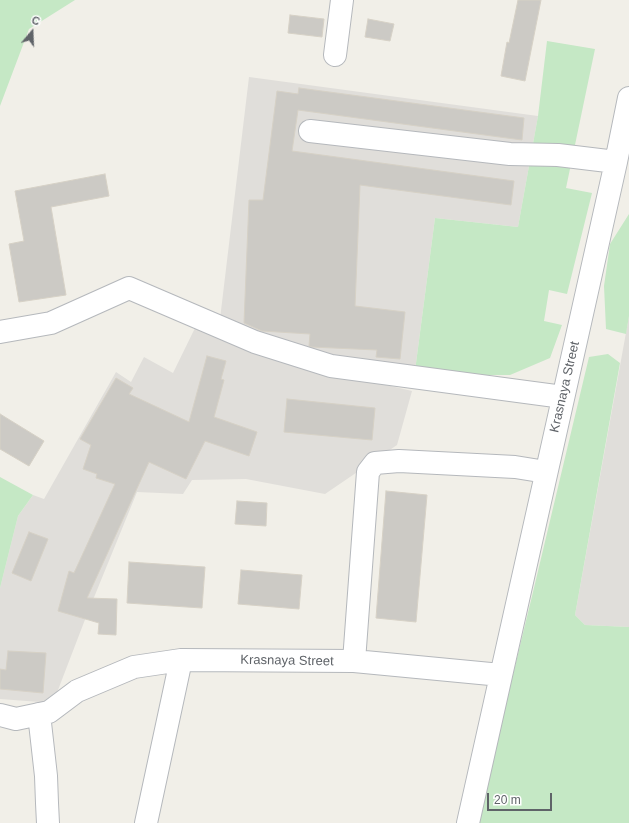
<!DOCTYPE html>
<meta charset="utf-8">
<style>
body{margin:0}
#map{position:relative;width:629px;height:823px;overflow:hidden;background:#f1efe8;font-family:Arial,sans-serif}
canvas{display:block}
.north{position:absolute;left:12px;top:12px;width:40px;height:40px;-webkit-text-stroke:3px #fff;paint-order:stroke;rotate:19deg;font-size:11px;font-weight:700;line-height:16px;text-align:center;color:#5f6368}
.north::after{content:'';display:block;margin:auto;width:14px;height:18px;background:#5f6368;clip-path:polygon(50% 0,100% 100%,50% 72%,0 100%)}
.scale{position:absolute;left:487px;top:793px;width:65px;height:18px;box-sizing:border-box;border:2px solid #5f6368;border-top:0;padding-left:5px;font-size:12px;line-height:14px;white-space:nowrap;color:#5f6368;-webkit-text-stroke:3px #fff;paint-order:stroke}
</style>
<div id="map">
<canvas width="629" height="823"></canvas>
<div class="north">С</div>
<div class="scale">20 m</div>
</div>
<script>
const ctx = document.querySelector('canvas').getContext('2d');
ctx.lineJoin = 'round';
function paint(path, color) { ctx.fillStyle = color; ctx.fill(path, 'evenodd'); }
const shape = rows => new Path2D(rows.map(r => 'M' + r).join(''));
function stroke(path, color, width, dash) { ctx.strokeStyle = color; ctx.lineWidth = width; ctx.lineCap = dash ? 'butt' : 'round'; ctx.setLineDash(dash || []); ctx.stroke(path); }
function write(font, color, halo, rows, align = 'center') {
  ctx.font = font + ' Arial,sans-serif'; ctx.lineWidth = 3.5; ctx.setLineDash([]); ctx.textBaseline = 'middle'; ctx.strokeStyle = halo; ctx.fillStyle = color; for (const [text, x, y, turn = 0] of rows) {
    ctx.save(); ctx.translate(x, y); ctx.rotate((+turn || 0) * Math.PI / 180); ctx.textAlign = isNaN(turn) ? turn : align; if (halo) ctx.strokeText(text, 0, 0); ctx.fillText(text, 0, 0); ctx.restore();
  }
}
paint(shape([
 [249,77,538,116,518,227,435,218,415,371,333,359,220,319],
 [629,316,629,627,585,625,575,615],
 [195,328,240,346,331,372,412,391,397,445,325,494,246,479,192,480,183,494,137,492,86,617,53,703,0,699,0,588,18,516,33,495,44,499,116,372,131,382,144,357,173,373]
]), '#e0deda');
paint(shape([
 [0,0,75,0,29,29,0,106],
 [547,41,595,49,566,188,592,193,567,294,549,290,544,321,562,325,550,358,510,375,452,375,415,371,435,218,518,227,538,116],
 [629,214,629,316,626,334,606,329,604,286,610,244],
 [608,354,620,363,575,615,585,625,629,627,629,823,477,823,533,592,589,357],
 [0,477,33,495,18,516,0,588]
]), '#c5e8c5');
const building = shape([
 [518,0,541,0,525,81,501,76,507,42,509,43,518,0],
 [290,15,324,19,322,37,288,33,290,15],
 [368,19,394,24,390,41,365,37,368,19],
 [299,88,524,118,522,140,298,110,292,151,514,181,511,205,360,185,355,306,405,312,400,359,376,357,377,350,312,347,309,346,310,334,262,331,244,323,249,200,263,200,277,91,298,94,299,88],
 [105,174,109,196,51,207,66,295,19,302,9,244,24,241,15,191,105,174],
 [207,356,226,361,221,379,224,380,214,417,257,432,249,456,205,441,186,479,149,462,87,598,117,599,116,635,98,634,99,623,58,611,69,571,74,573,115,484,96,478,97,474,83,469,91,445,80,439,116,378,133,388,129,394,189,422,207,356],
 [287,399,375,408,372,440,284,432,287,399],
 [0,414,44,441,29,466,0,449,0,414],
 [386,491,427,495,416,622,376,618,386,491],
 [237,501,267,503,266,526,235,524,237,501],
 [29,532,48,539,31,581,12,573,29,532],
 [129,562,205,567,202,608,127,603,129,562],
 [241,570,302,575,299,609,238,604,241,570],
 [8,651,46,653,43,693,0,689,0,669,6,670,8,651]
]);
paint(building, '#cccac5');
stroke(building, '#d6d1c6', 1);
const minor = shape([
 [335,55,342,0],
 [310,131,510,154,558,155,616,162],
 [0,332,51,323,129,288,255,342,331,366,563,397],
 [354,661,368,472,375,463,399,461,515,467,546,472],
 [39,714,46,776,47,803,48,823],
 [0,715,16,719,49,712,77,691,134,667,181,660,354,661,501,675],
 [146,823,181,660],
 [468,823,616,162,629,98]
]);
stroke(minor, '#b5b8bc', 24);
stroke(minor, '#fff', 22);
write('13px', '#5f6368', '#fff', [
 ["Krasnaya Street",565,387,-77],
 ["Krasnaya Street",287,661,1]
]);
</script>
